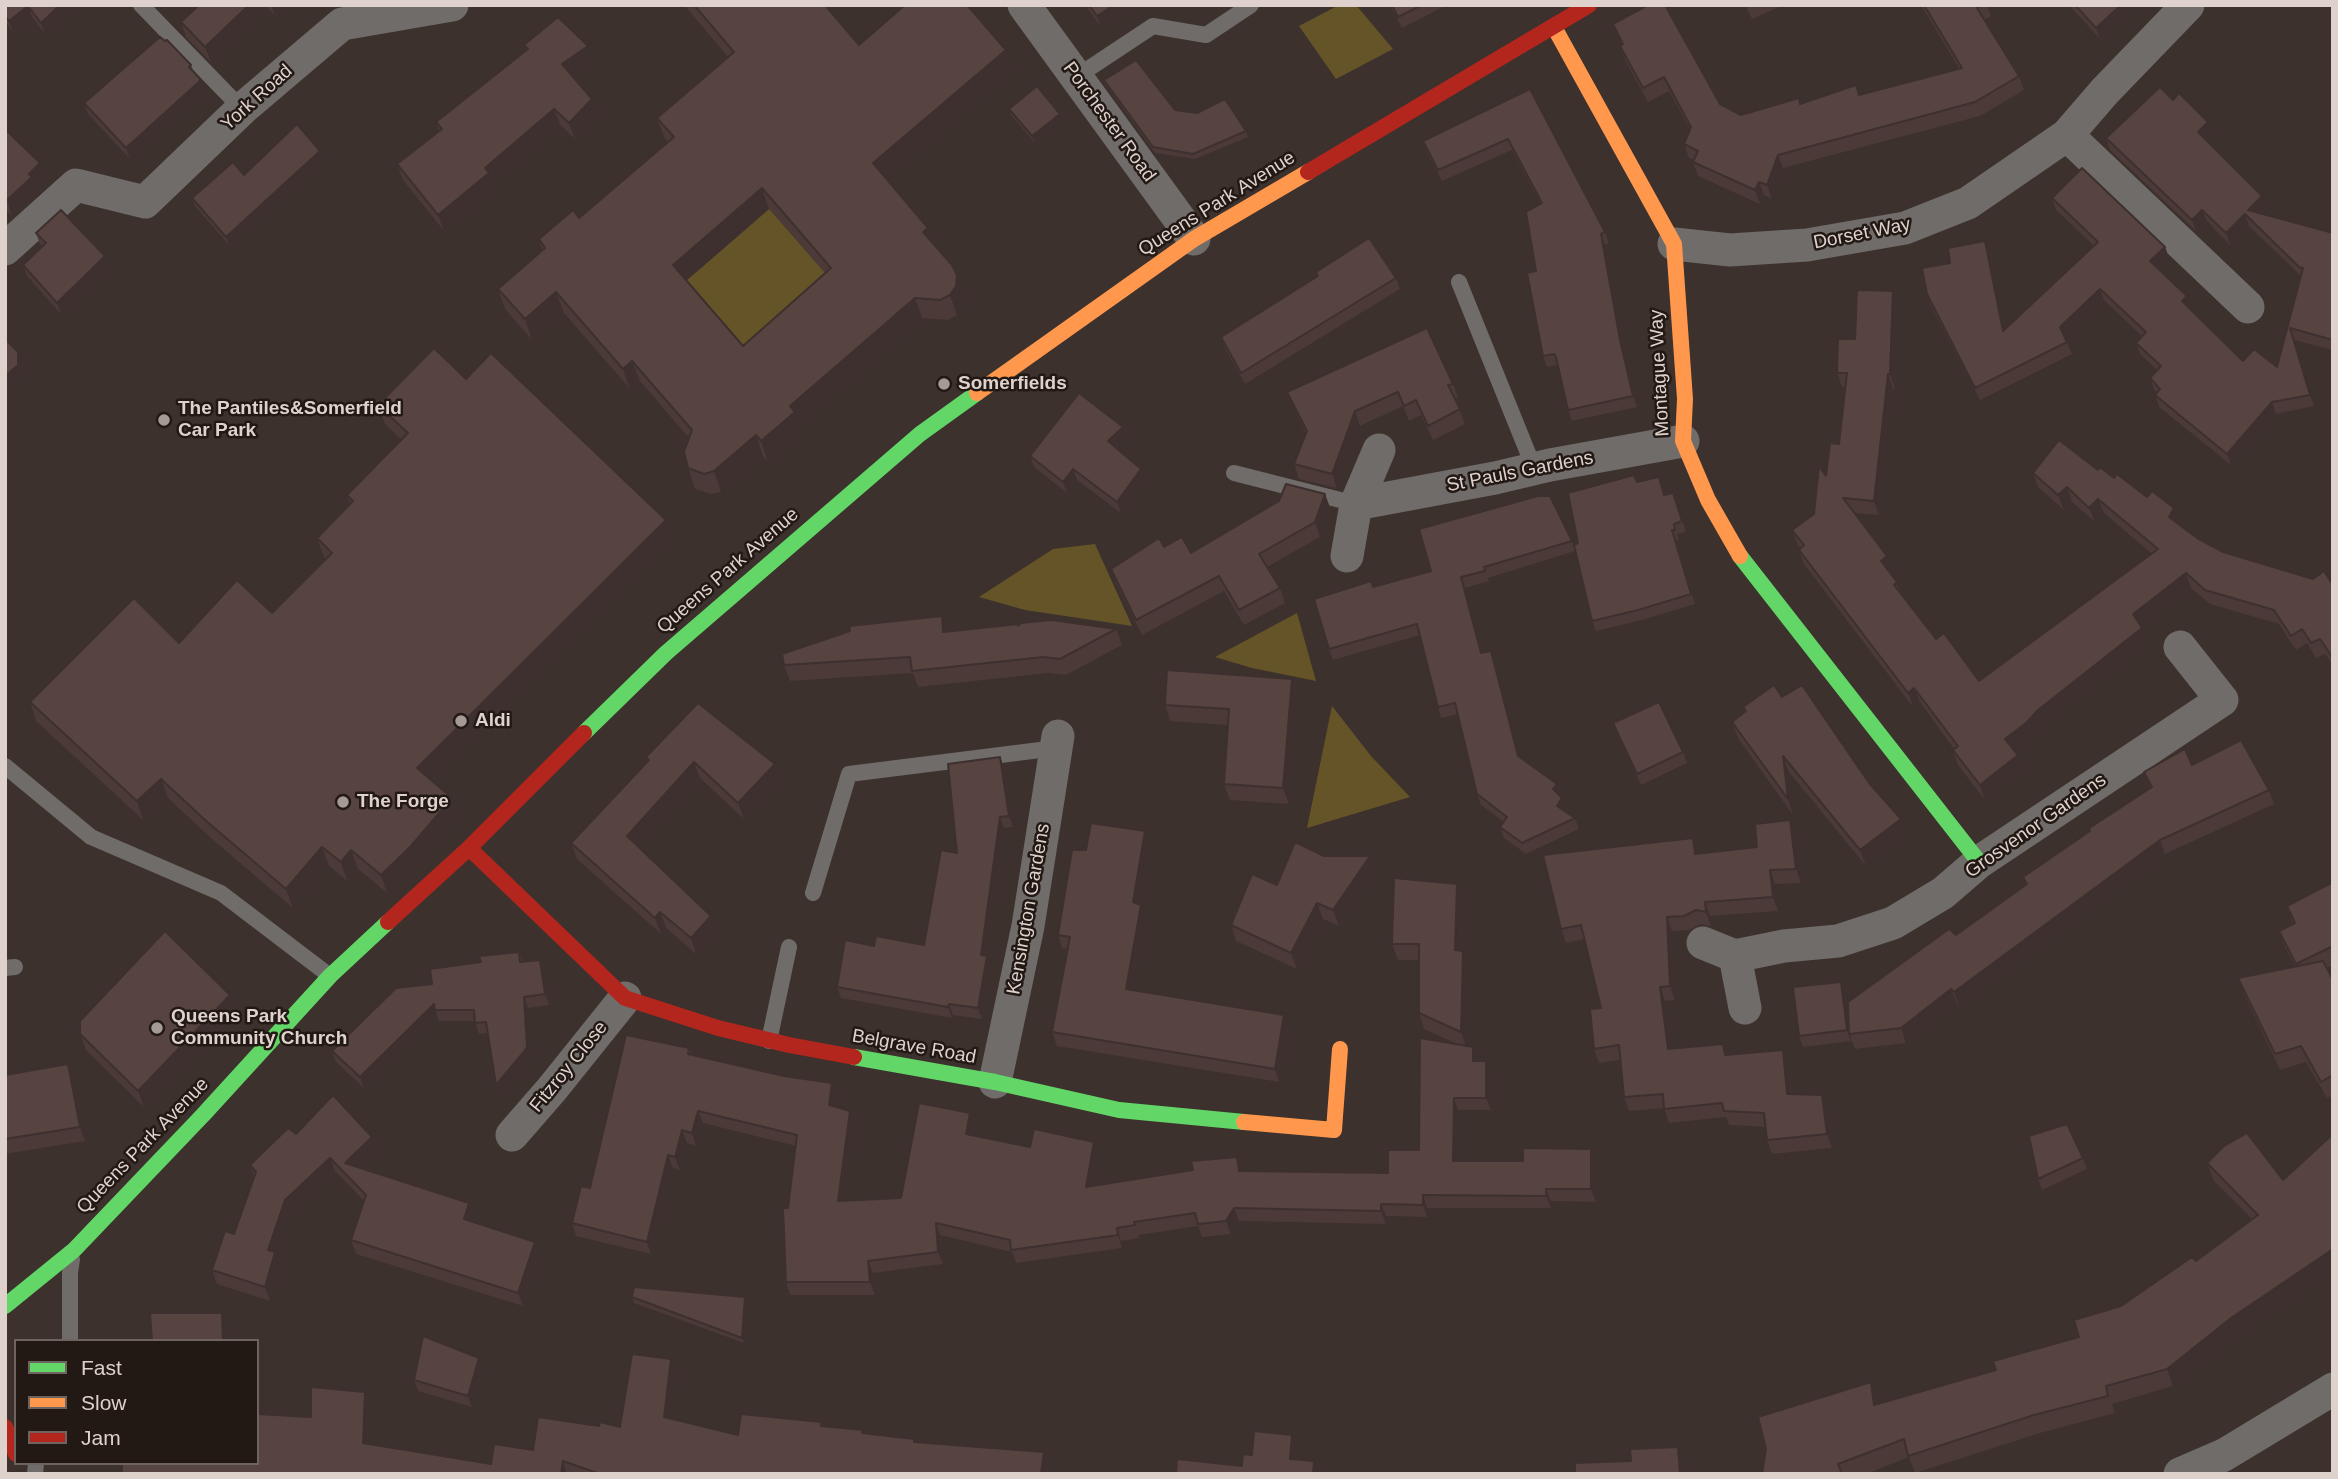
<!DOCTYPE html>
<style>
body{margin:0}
#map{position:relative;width:2338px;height:1479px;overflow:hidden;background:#3c312c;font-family:Arial,sans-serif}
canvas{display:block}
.frame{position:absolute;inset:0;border:7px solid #dfd2cd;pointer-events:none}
.legend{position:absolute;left:14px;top:1339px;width:245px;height:126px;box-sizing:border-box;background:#221915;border:2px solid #6e635f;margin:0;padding:9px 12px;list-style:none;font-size:21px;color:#dfd2cd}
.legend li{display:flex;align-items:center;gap:14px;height:35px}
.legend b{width:35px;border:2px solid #6e635f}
</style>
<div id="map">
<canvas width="2338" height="1479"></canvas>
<div class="frame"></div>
<ul class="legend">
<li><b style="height:9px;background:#63d668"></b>Fast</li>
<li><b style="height:9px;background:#ff974d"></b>Slow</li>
<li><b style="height:9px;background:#b3261e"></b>Jam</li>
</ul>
</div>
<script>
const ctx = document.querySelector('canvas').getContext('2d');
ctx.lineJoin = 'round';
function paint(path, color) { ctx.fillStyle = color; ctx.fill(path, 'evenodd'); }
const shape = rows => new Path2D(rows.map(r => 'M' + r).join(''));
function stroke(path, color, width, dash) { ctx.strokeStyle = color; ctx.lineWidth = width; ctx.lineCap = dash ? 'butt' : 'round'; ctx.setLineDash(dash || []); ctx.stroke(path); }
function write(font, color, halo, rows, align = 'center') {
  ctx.font = font + ' Arial,sans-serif'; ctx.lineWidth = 5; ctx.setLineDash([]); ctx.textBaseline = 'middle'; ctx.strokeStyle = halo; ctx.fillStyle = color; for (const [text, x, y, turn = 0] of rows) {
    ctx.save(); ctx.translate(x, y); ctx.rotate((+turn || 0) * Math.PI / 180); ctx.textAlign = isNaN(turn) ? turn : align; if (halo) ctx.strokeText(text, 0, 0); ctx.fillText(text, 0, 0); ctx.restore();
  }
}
paint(shape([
 [1339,5,1356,5,1393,49,1336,79,1299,26],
 [811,141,853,305,764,382,673,292,754,222],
 [1095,544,1132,626,1025,610,979,597,1053,549],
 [1297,613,1316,681,1252,668,1215,657],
 [1332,706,1371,756,1410,797,1307,828]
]), '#655428');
stroke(shape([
 [141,5,242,109],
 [1076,77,1153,26,1206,35,1251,5],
 [1459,282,1534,468],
 [1234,473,1356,504],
 [5,766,91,837,221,893,330,976],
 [813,893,849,774,1056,748],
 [5,968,15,967],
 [769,1041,789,947],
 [70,1341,70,1273,72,1259],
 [35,1474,36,1463]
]), '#706c6a', 16);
stroke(shape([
 [1024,5,1194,239],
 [2067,135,2248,307],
 [1674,244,1730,250,1807,245,1905,228,1968,203,2067,135,2105,91,2188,5],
 [5,249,76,185,145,202,242,109,342,24,452,5],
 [1356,504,1379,450],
 [1347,556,1356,504,1495,478,1550,465,1683,441],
 [1703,943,1735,956],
 [1745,1008,1735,956,1784,946,1838,941,1893,923,1943,893,1979,862,2222,700,2180,647],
 [995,1082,1028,926,1058,736],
 [512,1135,552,1089,625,998],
 [2180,1474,2224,1455,2333,1389]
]), '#706c6a', 33);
stroke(shape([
 [1740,556,1979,862],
 [584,733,666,653,920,434,977,393],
 [854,1057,995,1082,1119,1110,1244,1122],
 [5,1306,74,1250,203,1115,330,976,388,922]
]), '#63d668', 16);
stroke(shape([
 [1554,27,1674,244,1685,399,1683,441,1708,500,1740,556],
 [977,393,1194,239,1308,172],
 [1244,1122,1334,1130,1340,1049]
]), '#ff974d', 16);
stroke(shape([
 [1308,172,1589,5],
 [469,848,625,998,718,1028,789,1045,854,1057],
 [388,922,469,848,584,733],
 [5,1427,16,1454]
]), '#b3261e', 16);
paint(shape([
 [5,5,74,5,45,34,32,17,13,32,7,24,5,25],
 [199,5,286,5,275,16,268,8,211,62,186,37,181,22],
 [684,5,825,5,859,45,1013,70,886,179,928,228,935,245,964,295,963,306,957,315,948,320,922,318,800,424,803,432,768,462,763,456,721,492,711,494,695,489,688,468,689,438,640,381,630,389,564,313,532,340,505,309,498,289,542,250,539,239,579,218,668,142,665,139,657,118,728,57],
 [769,209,825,273,743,346,686,280],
 [1085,5,1134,5,1101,27],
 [1390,5,1447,5,1402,28],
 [1745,5,1784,5,1752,19],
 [1921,5,1987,5,1991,16,1984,20,2019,76,2024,90,1980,116,1783,168,1772,199,1764,195,1760,204,1698,176,1693,162,1694,160,1689,158,1684,144,1690,129,1669,91,1648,102,1625,60,1620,46,1622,45,1613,24,1720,104,1741,115,1859,95,1959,68],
 [2069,5,2137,5,2100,39],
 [524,45,593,62,573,76,592,99,598,115,575,139,560,125,492,183,494,189,444,231,403,180,397,164,439,131,436,122,526,50],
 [191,65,194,73,201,80,205,91,130,159,88,114,84,103],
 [1104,80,1175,110,1246,131,1248,137,1195,159,1155,153,1106,85],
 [1530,89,1605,232,1609,243,1605,245,1624,350,1637,407,1572,421,1568,410,1558,365,1547,367,1543,356,1536,271,1541,204,1512,150,1442,181,1427,152,1423,141],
 [2173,100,2208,122,2212,134,2206,140,2266,208,2261,214,2333,233,2333,350,2294,340,2314,406,2276,414,2231,465,2159,407,2155,395,2157,393,2154,389,2150,378,2157,370,2140,354,2136,343,2142,336,2104,300,2065,338,2072,354,1980,400,1931,306,1927,294,1950,263,1985,241,1989,253,2004,330,2094,246,2056,210,2052,198,2165,247,2169,258,2158,269,2187,296,2191,308,2190,309,2243,361,2277,367,2301,276,2249,226,2230,245,2207,221,2196,231,2110,150,2106,138],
 [1009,109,1062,119,1034,142,1011,115],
 [5,129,46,179,36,188,38,193,12,216,5,209],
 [320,151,323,160,229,245,195,206,192,198,244,175],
 [36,233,105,256,109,267,61,314,27,276,23,265,42,246,40,244],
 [1396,278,1400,289,1245,384,1225,348,1221,337],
 [1893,291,1898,306,1895,389,1893,389,1879,515,1854,513,1892,570,1889,572,1902,594,1936,639,1979,681,2152,554,2104,513,2095,522,2072,502,2064,510,2038,487,2033,473,2098,470,2179,523,2178,524,2197,538,2223,552,2333,585,2333,665,2325,654,2316,658,2307,643,2296,650,2279,624,2210,604,2191,588,2141,626,2147,642,2043,725,2031,738,2015,751,2023,769,1985,800,1958,765,1953,750,1954,749,1920,702,1913,707,1804,564,1799,550,1800,548,1798,545,1792,530,1814,514,1826,476,1839,444,1845,387,1842,387,1837,373,1855,339],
 [466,379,666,520,673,539,431,780,452,798,459,817,418,865,387,893,358,869,347,881,329,866,293,908,212,839,168,798,143,820,36,721,30,702,179,643,272,613,326,559,324,557,317,538,350,504,347,495,401,439,385,424,378,405],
 [1453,384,1458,398,1455,399,1465,424,1433,440,1421,415,1409,421,1403,406,1360,426,1337,488,1299,479,1294,464,1306,433,1293,406,1287,392],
 [1123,427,1127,438,1116,448,1145,480,1121,513,1077,480,1067,493,1034,467,1030,456],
 [1637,482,1665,495,1673,493,1686,532,1677,534,1679,540,1676,540,1695,604,1642,620,1596,631,1592,621,1578,543],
 [1325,494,1330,508,1320,537,1267,567,1280,588,1285,603,1244,625,1224,591,1142,635,1116,583,1111,569,1164,547,1191,553],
 [1572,541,1575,551,1488,578,1489,581,1465,588,1482,653,1495,661,1519,757,1557,784,1561,795,1560,796,1566,808,1564,811,1575,818,1579,829,1526,854,1504,838,1500,827,1504,822,1481,805,1477,794,1458,714,1441,718,1438,707,1420,635,1333,660,1329,649,1373,587,1431,571],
 [942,616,948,632,1020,624,1116,629,1122,645,1066,675,1048,673,918,687,913,673,790,681,784,665],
 [1292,679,1297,695,1289,804,1230,800,1224,784,1228,725,1170,721,1165,705],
 [1782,697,1869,783,1901,819,1907,835,1866,866,1789,772,1793,815,1738,738,1732,722,1745,712,1743,707],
 [1613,723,1683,752,1687,763,1641,785,1617,734],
 [646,757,775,764,781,780,744,819,700,778,638,846,711,916,717,932,696,954,666,928,661,934,577,859,571,843,648,762],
 [1000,757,1004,768,1013,827,1004,828,987,956,991,967,982,1019,953,1015,952,1018,841,998,837,987,924,945,957,853],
 [2192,765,2269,790,2274,804,2165,854,1959,1007,1957,1004,1906,1043,1855,1049,1850,1037,1851,1041,1803,1047,1799,1036,1845,993,1849,1026,2026,885,2023,877,2151,788,2144,772],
 [1796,834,1801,883,1775,884,1778,911,1710,916,1711,926,1701,924,1689,930,1672,931,1675,1000,1665,1001,1671,1049,1723,1044,1727,1055,1788,1064,1791,1094,1827,1109,1832,1148,1772,1154,1767,1140,1766,1127,1729,1125,1726,1117,1669,1123,1664,1108,1629,1111,1624,1097,1620,1060,1599,1063,1594,1049,1601,1008,1584,939,1566,943,1561,929,1698,852,1698,854,1757,847],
 [1150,845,1140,904,1146,918,1133,990,1284,1015,1288,1028,1279,1082,1057,1046,1052,1032,1067,949,1062,948,1058,935,1086,850],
 [1324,856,1376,872,1339,926,1323,919,1297,969,1236,941,1231,925,1277,885],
 [2333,882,2333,965,2326,968,2333,980,2333,1095,2327,1098,2306,1062,2280,1070,2244,994,2238,978,2295,966,2285,947,2279,931,2293,924,2287,906],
 [1463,899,1461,951,1463,951,1469,967,1467,1046,1478,1061,1491,1074,1491,1110,1458,1110,1458,1161,1596,1162,1596,1202,1551,1201,1551,1208,1427,1208,1427,1217,1386,1216,1386,1224,1239,1221,1231,1234,1202,1237,1198,1226,1139,1235,1139,1238,1121,1241,1122,1248,1016,1263,1012,1252,940,1235,943,1264,873,1273,875,1295,790,1295,786,1282,788,1208,796,1146,703,1123,696,1146,687,1143,680,1170,673,1168,651,1254,576,1236,572,1223,689,1048,692,1055,784,1076,832,1083,837,1096,835,1106,850,1111,854,1123,844,1201,901,1198,970,1113,975,1125,973,1136,1030,1147,1098,1154,1093,1186,1242,1171,1388,1173,1419,1150,1459,1045,1424,1029,1419,1013,1419,960,1398,960,1392,944],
 [519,952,523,962,540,960,544,971,549,1005,528,1008,531,1059,500,1096,496,1085,488,1033,479,1034,475,1021,439,1021,437,1016,364,1088,336,1062,332,1051,432,984,481,962],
 [230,995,235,1011,144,1107,86,1050,80,1034],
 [68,1064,73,1078,85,1141,5,1154,5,1075],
 [296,1134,372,1137,377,1150,360,1167,474,1217,472,1222,535,1242,540,1256,523,1306,356,1254,351,1240,364,1201,335,1171,290,1214,276,1255,280,1265,270,1301,217,1284,212,1270,234,1234,254,1176,250,1165],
 [2333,1134,2333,1271,2237,1336,2173,1386,2112,1404,2115,1413,2040,1433,1915,1473,1909,1457,1866,1474,1762,1474,1877,1399,1878,1404,1996,1370,2079,1337,2121,1306,2196,1261,2252,1219,2214,1181,2207,1163,2283,1180],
 [2083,1158,2087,1169,2042,1190,2038,1179],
 [632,1297,745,1297,747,1302,744,1343,634,1303],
 [483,1369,472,1407,418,1391,414,1380],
 [676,1372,670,1418,738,1435,821,1422,823,1426,863,1430,864,1433,915,1442,1044,1452,1048,1465,1047,1474,122,1474,311,1417,365,1392,369,1404,368,1444,491,1464,599,1426,620,1427]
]), '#4b3a38');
paint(shape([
 [60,5,74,5,45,34,41,23],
 [249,5,266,5,268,8,211,62,205,47],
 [271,5,286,5,275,16],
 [1114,5,1134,5,1101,27,1097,16],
 [2121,5,2137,5,2100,39,2096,28],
 [28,6,32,17,13,32,9,21],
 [588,46,593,62,568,80,562,64],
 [1006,50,1013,70,881,184,873,163],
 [201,80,205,91,130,159,126,148],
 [592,99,598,115,575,139,569,123],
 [554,109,560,125,492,183,494,189,444,231,438,215,485,168],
 [1060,114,1062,119,1034,142,1032,136],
 [2208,122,2212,134,2202,144,2198,132],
 [320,151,323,160,229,245,226,237],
 [1778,155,1783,168,1772,199,1767,185],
 [40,163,46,179,36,188,38,193,12,216,7,200,29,174],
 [1759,182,1764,195,1760,204,1755,190],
 [762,188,769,209,680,286,673,265],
 [2262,196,2266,208,2252,222,2248,210],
 [2202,210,2207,221,2196,231,2192,220],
 [2245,214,2249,226,2230,245,2226,233],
 [928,228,936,248,923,232],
 [1601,234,1605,245,1624,350,1637,407,1633,396,1620,340],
 [1985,241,1989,253,2007,343,2003,331],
 [2165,247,2169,258,2154,272,2150,261],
 [105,256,109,267,61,314,57,303],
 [957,275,964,295,963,306,957,315,950,295],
 [2100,289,2104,300,2064,339,2060,327],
 [1893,291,1898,306,1895,389,1890,374],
 [556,292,564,313,532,340,525,319],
 [2187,296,2191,308,2187,313,2182,301],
 [915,298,922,318,800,424,803,432,768,462,761,441,790,406],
 [2290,328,2294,340,2314,406,2310,395],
 [18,352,22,363,22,376,5,390,5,376],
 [632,361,640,381,630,389,623,369],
 [1888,374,1893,389,1879,515,1874,501],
 [2272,402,2276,414,2231,465,2227,454],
 [1355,411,1360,426,1337,488,1332,474],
 [1123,427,1127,438,1112,452,1108,441],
 [756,435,763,456,721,492,714,471],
 [1073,469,1077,480,1067,493,1063,482],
 [1141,469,1145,480,1121,513,1117,502],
 [2067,487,2072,502,2064,510,2058,495],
 [1325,494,1330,508,1320,537,1315,522],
 [2098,499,2104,513,2095,522,2089,508],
 [2174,508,2179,523,2174,532,2169,517],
 [666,520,673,539,424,787,417,768],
 [1887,556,1892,570,1886,575,1881,561],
 [2186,573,2191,588,2138,628,2133,614],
 [1461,577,1465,588,1485,664,1481,653],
 [942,616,948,632,943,632],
 [2142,628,2147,642,2043,725,2031,738,2011,754,2005,739,2038,710],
 [1491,651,1495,661,1522,766,1518,756],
 [1292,679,1297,695,1289,804,1283,788],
 [1914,688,1920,702,1913,707,1908,693],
 [2018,755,2023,769,1985,800,1980,785],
 [1783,756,1789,772,1793,815,1788,799],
 [1000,757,1004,768,1013,827,1009,816],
 [694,762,700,778,633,852,627,836],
 [775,764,781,780,744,819,738,803],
 [161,779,168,798,143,820,137,801],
 [1557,784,1561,795,1556,800,1553,789],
 [452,798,459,817,418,865,387,893,381,875],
 [1562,798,1566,808,1561,817,1557,806],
 [1000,817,1004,828,987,956,991,967,982,1019,978,1008,981,955],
 [1901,819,1907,835,1866,866,1860,850],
 [1790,820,1796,834,1801,883,1796,869],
 [1145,831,1150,845,1138,915,1133,902],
 [1693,838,1698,852,1700,868,1695,854],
 [2160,840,2165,854,1959,1007,1954,992],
 [322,847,329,866,293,908,286,889],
 [351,850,358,869,347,881,341,862],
 [1370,856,1376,872,1339,926,1333,910],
 [1770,870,1775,884,1778,911,1773,897],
 [1457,884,1463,899,1460,966,1455,950],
 [1705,902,1710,916,1711,926,1706,912],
 [1317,903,1323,919,1297,969,1291,953],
 [1141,905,1146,918,1131,1002,1126,989],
 [660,912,666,928,661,934,655,918],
 [711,916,717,932,696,954,691,938],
 [1667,917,1672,931,1675,1000,1670,986],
 [1463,951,1469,967,1467,1048,1461,1032],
 [540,960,544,971,549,1005,545,994],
 [1841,982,1845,993,1851,1041,1847,1030],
 [1660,987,1665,1001,1673,1063,1668,1049],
 [1951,989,1957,1004,1906,1043,1901,1028],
 [230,995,235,1011,144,1107,138,1091],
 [524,997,528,1008,531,1059,500,1096,496,1085],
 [434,1004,437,1016,364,1088,360,1077],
 [949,1004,953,1015,952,1018,948,1007],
 [1284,1015,1288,1028,1279,1082,1275,1069],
 [1473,1047,1478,1060,1478,1073,1473,1061],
 [1783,1050,1788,1064,1792,1108,1787,1094],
 [1486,1061,1491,1074,1491,1110,1486,1098],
 [68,1064,73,1078,85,1141,80,1127],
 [832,1083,837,1096,833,1117,829,1105],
 [1822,1095,1827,1109,1832,1148,1827,1134],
 [1454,1098,1458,1110,1458,1173,1453,1161],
 [698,1111,703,1123,696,1146,692,1133],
 [850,1111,854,1123,843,1214,838,1201],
 [970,1113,975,1125,971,1147,966,1134],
 [682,1130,687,1143,680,1170,675,1157],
 [372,1137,377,1150,350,1176,345,1163],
 [1094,1142,1098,1154,1091,1200,1086,1187],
 [1591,1149,1596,1162,1596,1202,1591,1189],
 [668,1155,673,1168,651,1254,647,1242],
 [330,1158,335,1171,290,1214,276,1255,280,1265,270,1301,265,1287,268,1250,285,1200],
 [1546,1189,1551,1201,1551,1208,1546,1196],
 [1423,1195,1427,1208,1427,1217,1423,1205],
 [469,1203,474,1217,469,1233,464,1219],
 [1381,1204,1386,1216,1386,1224,1381,1211],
 [1234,1208,1239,1221,1231,1234,1226,1221],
 [936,1223,940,1235,943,1264,938,1252],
 [1117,1228,1121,1241,1122,1248,1118,1235],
 [535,1242,540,1256,523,1306,518,1293],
 [2333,1249,2333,1271,2237,1336,2173,1386,2167,1369,2231,1318],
 [868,1261,873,1273,875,1295,870,1282],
 [745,1297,747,1302,744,1343,742,1338],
 [222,1313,227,1325,227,1341,223,1341],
 [479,1358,483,1369,472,1407,468,1396],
 [671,1359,676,1372,669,1429,664,1417],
 [1871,1382,1877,1399,1880,1422,1874,1405],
 [365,1392,369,1404,368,1456,363,1443],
 [1292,1435,1297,1447,1295,1471,1290,1459],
 [1678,1447,1683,1460,1684,1474,1680,1474],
 [1044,1452,1048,1465,1047,1474,1041,1474],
 [563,1461,567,1474,561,1474],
 [1314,1461,1319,1474,1313,1474]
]), '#3d302e');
const building = shape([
 [5,5,60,5,41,23,28,6,9,21,5,16,5,5],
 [199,5,249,5,205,47,181,22,199,5],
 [694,5,825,5,859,45,905,5,967,5,1006,50,873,163,928,228,923,232,952,265,957,275,956,286,950,295,940,300,915,298,790,406,795,412,761,441,756,435,714,471,704,474,688,468,684,452,692,430,632,361,623,369,556,292,525,319,498,289,545,248,539,239,573,210,579,218,674,137,657,118,734,52,694,5],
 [762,188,831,268,743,346,673,265,762,188],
 [1089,5,1114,5,1097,16,1089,5],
 [1392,5,1422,5,1398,17,1392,5],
 [1648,5,1665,5,1720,104,1741,115,1799,98,1800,104,1856,85,1859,95,1962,68,1924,5,1981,5,1977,8,2019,76,1975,102,1778,155,1767,185,1759,182,1755,190,1693,162,1698,151,1684,144,1691,127,1664,77,1643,88,1620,46,1623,44,1613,24,1648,5],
 [2075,5,2121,5,2096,28,2075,5],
 [558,17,588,46,562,64,592,99,569,123,554,109,485,168,489,173,438,215,397,164,442,129,436,122,528,49,524,45,558,17],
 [160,37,165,41,167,40,191,65,189,67,201,80,126,148,84,103,160,37],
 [1136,60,1175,110,1197,113,1225,99,1246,131,1193,154,1153,147,1104,80,1136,60],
 [1037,86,1060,114,1032,136,1009,109,1037,86],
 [2160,87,2173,100,2179,93,2208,122,2198,132,2262,196,2248,210,2333,233,2333,340,2290,328,2310,395,2272,402,2227,454,2155,395,2160,389,2150,378,2161,366,2136,343,2146,332,2100,289,2060,327,2067,342,1975,388,1927,294,1922,268,1950,263,1948,248,1985,241,2003,331,2098,242,2052,198,2082,168,2165,247,2150,261,2187,296,2182,301,2243,361,2254,349,2277,367,2303,268,2299,267,2245,214,2226,233,2202,210,2192,220,2106,138,2160,87],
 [1530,89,1605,232,1601,234,1620,340,1633,396,1568,410,1556,357,1554,354,1543,356,1527,273,1536,271,1526,212,1542,203,1508,139,1438,170,1423,141,1530,89],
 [297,124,320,151,226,237,192,198,233,162,244,175,297,124],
 [5,129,40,163,29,174,32,177,7,200,5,199,5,129],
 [61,210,105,256,57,303,23,265,46,243,36,233,61,210],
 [1369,238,1396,278,1241,373,1221,337,1318,276,1316,272,1369,238],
 [1857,290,1893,291,1890,374,1888,374,1874,501,1843,498,1887,556,1881,561,1897,582,1894,585,1936,639,1944,633,1979,681,2158,549,2098,499,2089,508,2067,487,2058,495,2033,473,2059,440,2098,470,2100,467,2114,478,2117,474,2147,497,2152,491,2174,508,2169,517,2197,538,2223,552,2313,579,2324,571,2333,585,2333,658,2320,639,2311,643,2302,629,2291,636,2274,610,2205,590,2186,573,2133,614,2142,628,2038,710,2026,723,2005,739,2018,755,1980,785,1953,750,1958,746,1914,688,1908,693,1799,550,1804,545,1792,530,1814,514,1819,466,1826,476,1830,443,1839,444,1847,373,1837,373,1838,339,1855,339,1857,290],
 [1427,328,1453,384,1448,385,1460,409,1428,426,1416,400,1404,406,1398,392,1355,411,1332,474,1294,464,1307,431,1287,392,1427,328],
 [5,339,18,352,18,365,5,376,5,339],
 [434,348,466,379,491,353,666,520,417,768,452,798,411,846,381,875,351,850,341,862,322,847,286,889,205,820,161,779,137,801,30,702,134,598,179,643,237,580,272,613,332,553,317,538,353,501,347,495,408,433,378,405,434,348],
 [1079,393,1123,427,1108,441,1141,469,1117,502,1073,469,1063,482,1030,456,1079,393],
 [1634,475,1637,482,1659,477,1664,495,1673,493,1682,521,1674,524,1675,530,1672,530,1691,594,1638,610,1592,621,1574,545,1578,543,1568,493,1634,475],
 [1286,484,1325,494,1315,522,1259,554,1280,588,1239,610,1219,576,1136,620,1111,569,1159,538,1164,547,1182,537,1191,553,1279,501,1286,484],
 [1538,496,1550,496,1572,541,1484,567,1485,571,1461,577,1481,653,1491,651,1518,756,1557,784,1553,789,1562,798,1557,806,1575,818,1522,843,1500,827,1507,817,1477,794,1455,703,1438,707,1417,624,1329,649,1314,599,1371,581,1373,587,1431,571,1419,529,1538,496],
 [942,616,943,632,1019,624,1018,626,1021,623,1052,620,1116,629,1060,659,1043,657,912,671,910,657,784,665,782,654,850,631,849,626,942,616],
 [1167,670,1292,679,1283,788,1224,784,1229,709,1165,705,1167,670],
 [1774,685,1782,697,1802,685,1869,783,1901,819,1860,850,1783,756,1788,799,1732,722,1746,711,1743,707,1774,685],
 [1659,702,1683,752,1637,774,1613,723,1659,702],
 [698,703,775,764,738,803,694,762,627,836,711,916,691,938,660,912,655,918,571,843,649,760,646,757,698,703],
 [2241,740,2269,790,2160,840,1954,992,1951,989,1901,1028,1849,1034,1848,1002,1949,929,1956,935,2027,884,2023,877,2090,831,2088,829,2152,787,2144,772,2185,749,2192,765,2241,740],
 [1000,757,1009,816,1000,817,981,955,987,956,978,1008,949,1004,948,1007,837,987,845,940,874,946,876,936,924,945,941,850,957,853,948,764,1000,757],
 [1790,820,1796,869,1770,870,1773,897,1705,902,1706,912,1696,910,1684,916,1667,917,1670,986,1660,987,1668,1049,1723,1044,1725,1055,1783,1050,1787,1094,1822,1095,1827,1134,1767,1140,1764,1113,1724,1111,1722,1103,1664,1109,1663,1094,1624,1097,1619,1045,1594,1049,1590,1009,1601,1008,1581,925,1561,929,1543,855,1693,838,1695,854,1757,847,1755,824,1790,820],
 [1091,823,1145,831,1133,902,1141,905,1126,989,1284,1015,1275,1069,1052,1032,1070,937,1058,935,1072,850,1086,850,1091,823],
 [1295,842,1324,856,1370,856,1333,910,1317,903,1291,953,1231,925,1252,874,1277,885,1295,842],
 [1394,878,1457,884,1455,950,1463,951,1461,1032,1419,1013,1419,944,1392,944,1394,878],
 [2333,882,2333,946,2296,964,2279,931,2295,923,2287,906,2333,882],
 [165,931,230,995,138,1091,80,1034,80,1021,165,931],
 [519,952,520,962,540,960,545,994,524,997,527,1048,496,1085,486,1022,475,1023,474,1010,435,1010,434,1004,360,1077,332,1051,396,988,432,984,430,969,481,962,479,956,519,952],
 [2323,961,2333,980,2333,1075,2321,1082,2301,1046,2275,1054,2238,978,2323,961],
 [1841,982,1847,1030,1799,1036,1793,987,1841,982],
 [626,1035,689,1048,688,1054,784,1076,832,1083,829,1105,850,1111,838,1201,901,1198,919,1103,970,1113,966,1134,1030,1147,1034,1129,1094,1142,1086,1187,1193,1170,1191,1161,1237,1157,1239,1171,1388,1173,1388,1150,1419,1150,1420,1038,1473,1047,1473,1061,1486,1061,1486,1098,1454,1098,1453,1161,1523,1161,1523,1148,1591,1149,1591,1189,1546,1189,1546,1196,1423,1195,1423,1205,1381,1204,1381,1211,1234,1208,1226,1221,1198,1224,1195,1213,1134,1222,1135,1225,1117,1228,1118,1235,1011,1250,1010,1240,936,1223,938,1252,868,1261,870,1282,786,1282,783,1208,788,1208,797,1135,698,1111,692,1133,682,1130,675,1157,668,1155,647,1242,572,1223,581,1186,590,1188,626,1035],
 [68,1064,80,1127,5,1139,5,1075,68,1064],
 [333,1095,372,1137,345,1163,469,1203,464,1219,535,1242,518,1293,351,1240,366,1195,330,1158,285,1200,268,1250,275,1252,265,1287,212,1270,225,1231,234,1234,256,1172,250,1165,288,1128,296,1134,333,1095],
 [2067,1124,2083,1158,2038,1179,2029,1136,2067,1124],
 [2247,1133,2283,1180,2333,1134,2333,1249,2231,1318,2167,1369,2106,1386,2108,1396,2034,1415,1908,1456,1904,1439,1838,1464,1842,1474,1762,1474,1766,1449,1758,1417,1871,1382,1874,1405,1996,1370,1993,1361,2079,1337,2074,1320,2121,1306,2192,1257,2196,1261,2258,1215,2207,1163,2224,1146,2247,1133],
 [634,1287,745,1297,742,1338,632,1297,634,1287],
 [150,1313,222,1313,223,1341,152,1341,150,1313],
 [423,1336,479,1358,468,1396,414,1380,423,1336],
 [632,1354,671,1359,664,1417,738,1435,741,1414,821,1422,821,1426,863,1430,862,1433,914,1439,914,1442,1044,1452,1041,1474,600,1474,563,1461,561,1474,122,1474,122,1463,257,1463,257,1414,311,1417,311,1387,365,1392,363,1443,491,1464,494,1444,533,1450,538,1417,599,1426,600,1422,620,1427,632,1354],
 [1254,1431,1292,1435,1290,1459,1314,1461,1313,1474,1176,1474,1177,1459,1242,1466,1243,1454,1252,1455,1254,1431],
 [1678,1447,1680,1474,1575,1474,1575,1463,1631,1461,1630,1449,1678,1447]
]);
paint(building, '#574441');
stroke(building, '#3d302e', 2);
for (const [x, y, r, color] of [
 [944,384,7,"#a69a95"],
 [164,420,7,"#a69a95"],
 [461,721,7,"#a69a95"],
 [343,802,7,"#a69a95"],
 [157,1028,7,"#a69a95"]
]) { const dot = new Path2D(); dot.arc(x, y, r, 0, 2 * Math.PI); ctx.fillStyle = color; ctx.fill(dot); stroke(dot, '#221915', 2.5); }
write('19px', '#dfd2cd', '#221915', [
 ["York Road",257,98,-42],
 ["Porchester Road",1109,122,54],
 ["Queens Park Avenue",1217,204,-32],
 ["Dorset Way",1862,234,-11],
 ["Montague Way",1660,373,-93],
 ["St Pauls Gardens",1520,472,-11],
 ["Queens Park Avenue",728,571,-41],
 ["Grosvenor Gardens",2036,826,-35],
 ["Kensington Gardens",1029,909,-80],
 ["Belgrave Road",914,1047,10],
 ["Fitzroy Close",569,1067,-51],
 ["Queens Park Avenue",143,1146,-46]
]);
write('bold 19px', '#dfd2cd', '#221915', [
 ["Somerfields",958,384],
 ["The Pantiles&Somerfield",178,409],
 ["Car Park",178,431],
 ["Aldi",475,721],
 ["The Forge",357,802],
 ["Queens Park",171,1017],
 ["Community Church",171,1039]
], 'left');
</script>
